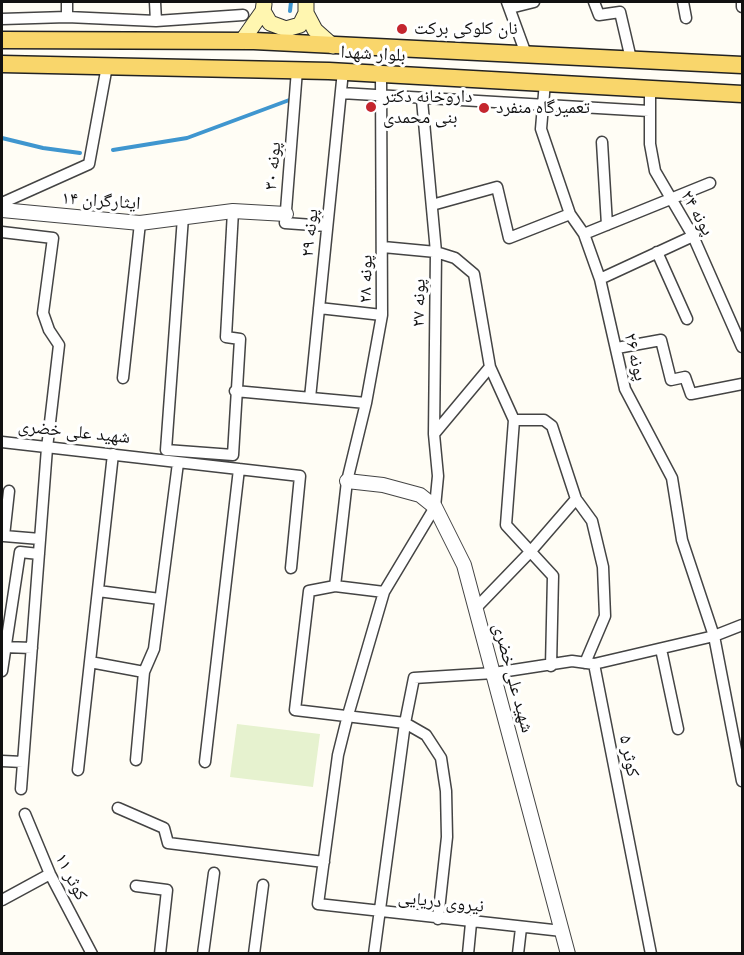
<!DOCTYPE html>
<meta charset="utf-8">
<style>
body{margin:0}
#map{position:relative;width:744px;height:955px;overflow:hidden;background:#fffdf5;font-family:"Roboto Serif",serif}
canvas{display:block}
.frame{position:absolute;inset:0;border:3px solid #111;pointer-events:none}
</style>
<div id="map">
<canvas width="744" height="955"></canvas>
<div class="frame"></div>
</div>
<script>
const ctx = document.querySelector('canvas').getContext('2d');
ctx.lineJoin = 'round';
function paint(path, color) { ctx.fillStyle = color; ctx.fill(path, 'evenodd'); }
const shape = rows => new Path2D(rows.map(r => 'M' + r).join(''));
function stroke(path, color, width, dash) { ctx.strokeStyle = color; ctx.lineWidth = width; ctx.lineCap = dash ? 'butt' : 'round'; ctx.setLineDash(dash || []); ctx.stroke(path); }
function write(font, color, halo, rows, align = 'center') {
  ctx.font = font + ' "Roboto Serif","Noto Naskh Arabic",serif'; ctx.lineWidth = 6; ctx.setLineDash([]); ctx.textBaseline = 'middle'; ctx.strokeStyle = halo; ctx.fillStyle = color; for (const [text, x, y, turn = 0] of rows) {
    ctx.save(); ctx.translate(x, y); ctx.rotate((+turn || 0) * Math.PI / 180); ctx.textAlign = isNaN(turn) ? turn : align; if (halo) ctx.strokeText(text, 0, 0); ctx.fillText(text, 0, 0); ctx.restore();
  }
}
paint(shape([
 [237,724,320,734,313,787,230,777]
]), '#e6f2cf');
stroke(shape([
 [290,11,291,2],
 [2,138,43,148,80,153],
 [113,150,187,138,292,99]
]), '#3f96cf', 4);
const minor = shape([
 [155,2,156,21],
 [507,2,526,54],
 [594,2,599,15,620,12,631,59],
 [683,2,686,18],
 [742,2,742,7],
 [510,8,534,2],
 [67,17,67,2],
 [2,19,67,17,156,21,243,15],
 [297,70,285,223,327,226],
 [381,74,382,315,366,403,347,481,335,586,309,591,295,710,405,723,426,735,441,758,446,791,447,837,438,919],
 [545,82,541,129,570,214,584,234,600,279,625,389,672,478,682,540,714,636,742,781],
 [650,88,650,144,655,171,693,236,742,347],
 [341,93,649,111],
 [422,100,436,252,434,434,438,476,435,507,384,592,348,715,338,755,318,904,562,931],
 [602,142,607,225],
 [2,203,89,164,107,66],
 [432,205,497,187,509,238,570,214],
 [183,217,166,450,233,455,240,339,226,337,233,211],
 [2,232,53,238,43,313,49,330,59,345,47,448,21,789],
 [584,234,710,183],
 [383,247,436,252,455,258,474,274,490,367,514,420,544,420,552,426,576,499,592,521,603,567,605,616,585,663],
 [657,252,687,319],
 [600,279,693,236],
 [319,308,382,315],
 [617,348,661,340,671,380,685,377,691,394,742,384],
 [123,378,140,223],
 [235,391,366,403],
 [310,398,343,71],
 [514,420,506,525,553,576,551,666],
 [434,434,490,367],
 [2,442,300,476,291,568],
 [9,491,4,536,40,539],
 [335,586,384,592],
 [98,591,160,599],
 [476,608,531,551,576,499],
 [4,647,32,648],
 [661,649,678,729],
 [90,662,144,672,154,649,178,463],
 [594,664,714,636,742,625],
 [2,671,20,552,39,554],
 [136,760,144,672],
 [2,761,23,762],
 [205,762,239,469],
 [78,770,113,454],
 [118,808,164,828,168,843,324,862],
 [25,814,50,874,92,954],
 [136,886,167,890,160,954],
 [2,900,50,874],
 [203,954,214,873],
 [254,954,263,885],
 [374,954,405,723,414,678,494,673,572,661,594,664,651,954],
 [468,954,471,923],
 [518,954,521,928]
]);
const tertiary = shape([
 [2,210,140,223,233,211,286,214],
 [347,481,383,485,420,495,435,507,464,565,568,954]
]);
const secondary = shape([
 [306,2,306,13,315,30,333,46],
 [263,11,270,23,286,29,300,25,306,13],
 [242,41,263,11,264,4]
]);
const primary = shape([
 [2,40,254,41,742,65],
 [2,64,329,71,742,94]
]);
stroke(minor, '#444', 13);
stroke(tertiary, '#444', 16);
stroke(secondary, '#333', 17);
stroke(primary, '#222', 19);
stroke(minor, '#fff', 10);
stroke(tertiary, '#fff', 14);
stroke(secondary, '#fff6b0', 15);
stroke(primary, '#f9d66b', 16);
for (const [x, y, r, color] of [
 [402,29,6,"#c4262e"],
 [371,107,6,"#c4262e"],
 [484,108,6,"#c4262e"]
]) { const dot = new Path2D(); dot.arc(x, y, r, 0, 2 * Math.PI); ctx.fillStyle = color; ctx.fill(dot); stroke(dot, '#fff', 2); }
write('18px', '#111', '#fff', [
 ["نان کلوکی برکت",414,29],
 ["داروخانه دکتر",383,97],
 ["بنی محمدی",383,118],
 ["تعمیرگاه منفرد",496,108]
], 'left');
write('18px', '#111', '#fff', [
 ["بلوار شهدا",373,54,3],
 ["پونه ۳۰",273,166,-85],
 ["ایثارگران ۱۴",101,201,4],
 ["پونه ۲۴",697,213,61],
 ["پونه ۲۹",310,233,-84],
 ["پونه ۲۸",366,279,-89],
 ["پونه ۲۷",419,303,-89],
 ["پونه ۲۶",635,357,77],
 ["شهید علی خضری",74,432,6],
 ["شهید علی خضری",513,678,75],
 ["کوثر ۵",629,756,79],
 ["کوثر ۱۱",71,877,63],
 ["نیروی دریایی",441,902,6]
]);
</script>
